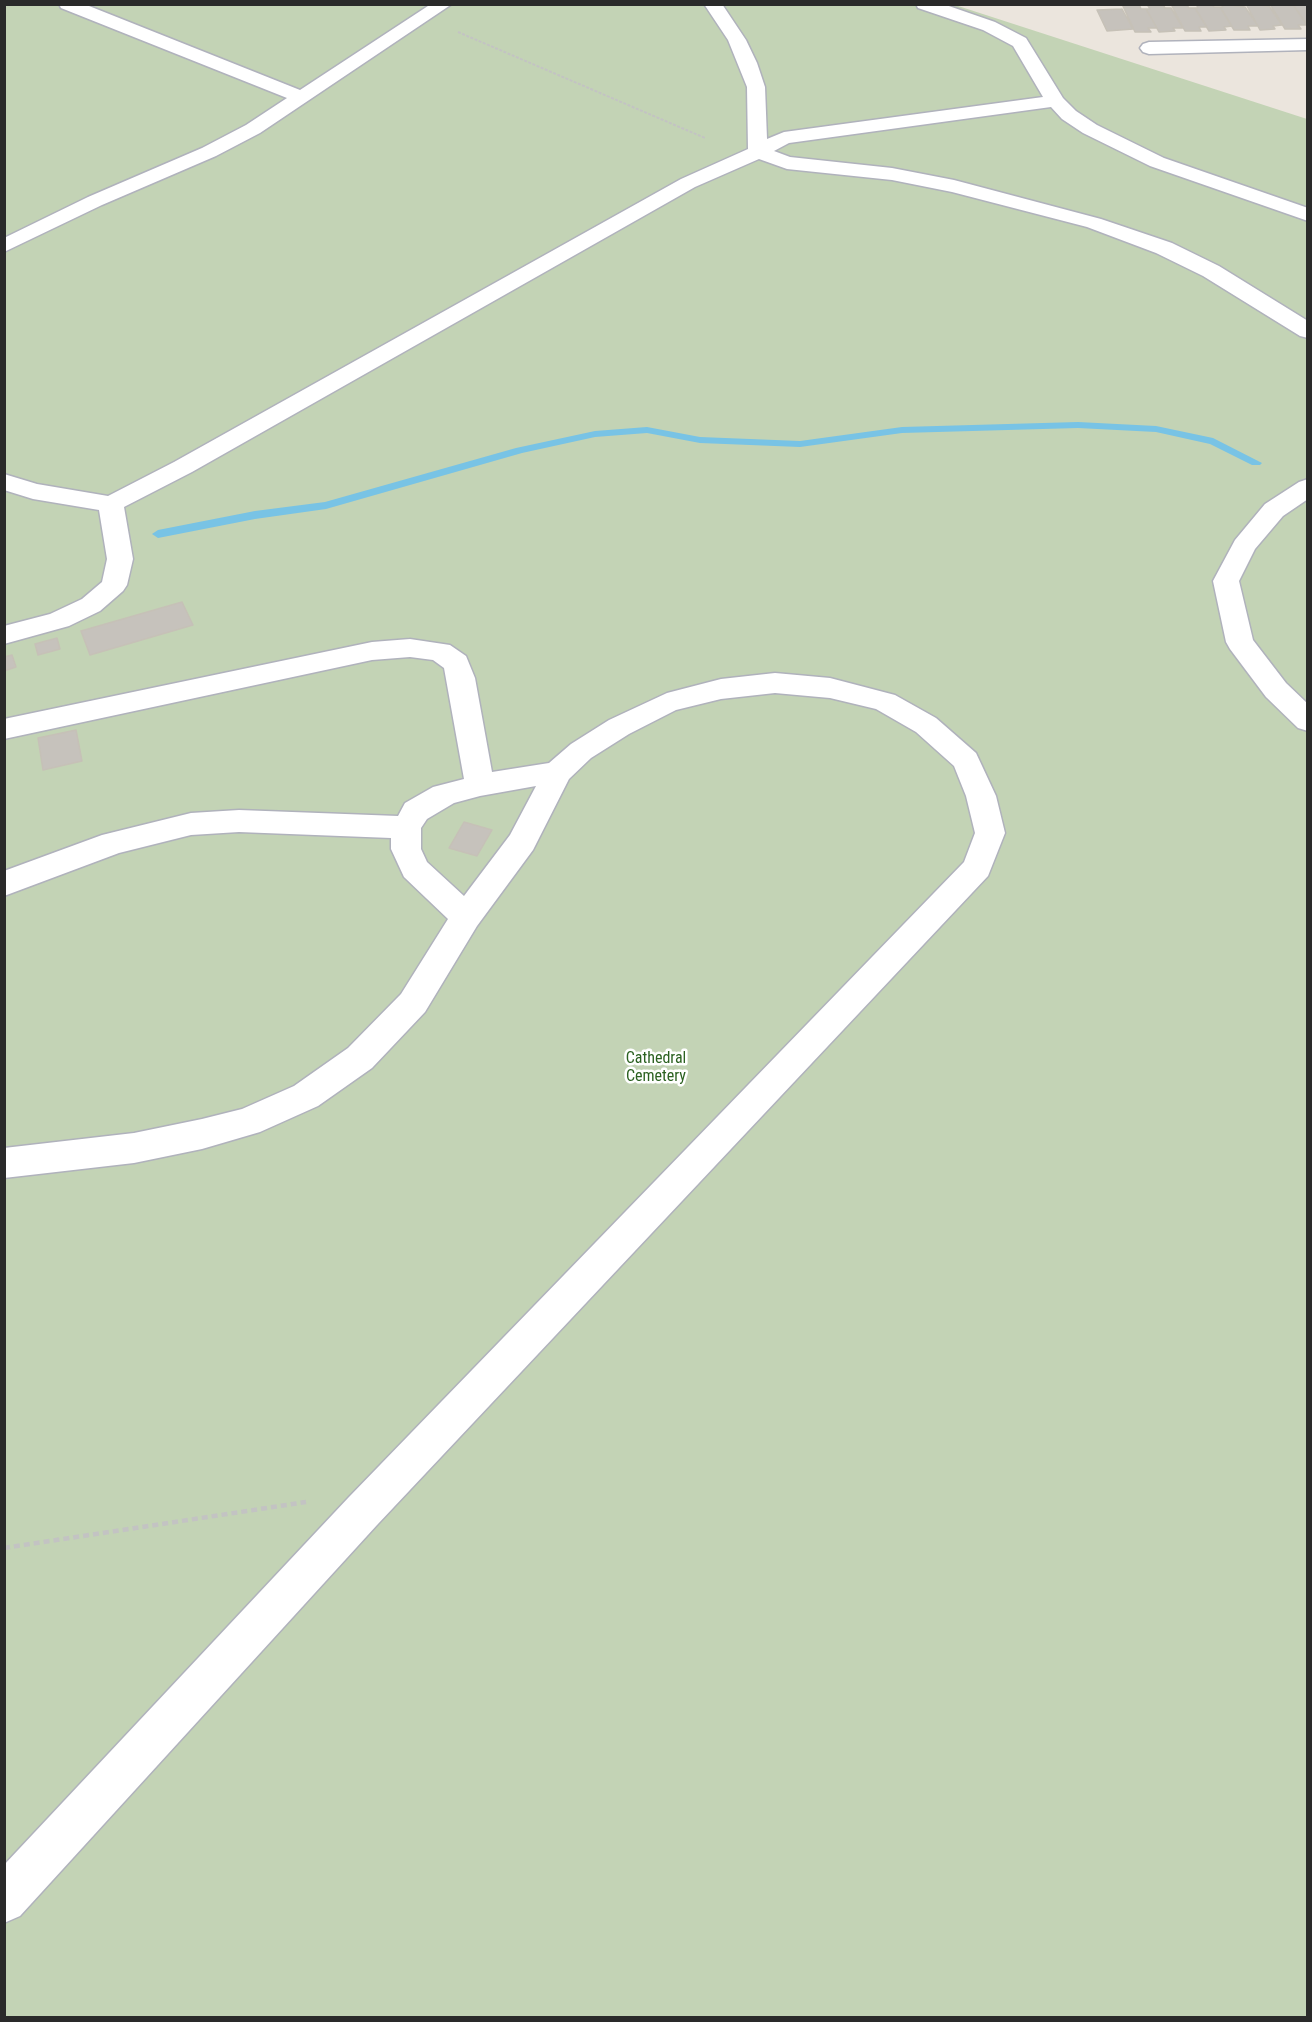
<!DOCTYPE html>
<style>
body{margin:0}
#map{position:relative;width:1312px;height:2022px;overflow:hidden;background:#ebe5dd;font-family:"Roboto Condensed",sans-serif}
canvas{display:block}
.frame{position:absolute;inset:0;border:6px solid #2a2a2a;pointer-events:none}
</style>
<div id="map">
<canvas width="1312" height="2022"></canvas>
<div class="frame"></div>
</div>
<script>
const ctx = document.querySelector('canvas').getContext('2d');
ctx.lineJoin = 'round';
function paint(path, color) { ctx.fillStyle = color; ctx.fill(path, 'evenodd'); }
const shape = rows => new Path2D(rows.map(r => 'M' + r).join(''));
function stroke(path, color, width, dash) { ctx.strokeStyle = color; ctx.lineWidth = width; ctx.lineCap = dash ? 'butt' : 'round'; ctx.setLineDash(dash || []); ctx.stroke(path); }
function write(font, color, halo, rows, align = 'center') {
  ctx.font = font + ' "Roboto Condensed",sans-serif'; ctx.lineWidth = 5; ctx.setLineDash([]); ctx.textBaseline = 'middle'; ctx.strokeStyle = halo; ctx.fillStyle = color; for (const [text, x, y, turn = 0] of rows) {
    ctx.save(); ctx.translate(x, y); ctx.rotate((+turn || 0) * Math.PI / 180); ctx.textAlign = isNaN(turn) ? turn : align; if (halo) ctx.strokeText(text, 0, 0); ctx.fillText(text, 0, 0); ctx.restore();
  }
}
paint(shape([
 [5,5,955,5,1307,119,1307,2017,5,2018]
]), '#c3d3b5');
paint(shape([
 [1078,422,1156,426,1213,438,1262,463,1260,465,1252,465,1210,444,1156,432,1078,428,902,433,800,447,700,443,647,433,595,437,522,453,326,509,255,519,158,538,152,534,158,530,255,511,325,502,516,448,595,431,647,427,700,437,800,441,902,427,1078,422]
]), '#78c3e5');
const building = shape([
 [1122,4,1139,4,1141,9,1146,9,1157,28,1148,28,1151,32,1135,32,1122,4],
 [1147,4,1163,4,1165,8,1171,8,1183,28,1173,28,1175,31,1159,32,1146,9,1150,9,1147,4],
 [1171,4,1186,4,1189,8,1195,8,1207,27,1199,27,1201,31,1185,31,1171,4],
 [1196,4,1212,4,1214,7,1220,7,1232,26,1224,27,1226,30,1209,31,1195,8,1198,8,1196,4],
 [1221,4,1245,7,1258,26,1248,26,1250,30,1234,30,1220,7,1223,7,1221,4],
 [1246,4,1269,6,1282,25,1273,26,1275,29,1260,30,1246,4],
 [1270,4,1294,6,1307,25,1298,25,1301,29,1285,29,1270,4],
 [1295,4,1308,4,1308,26,1294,6,1295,4],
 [1122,9,1133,29,1107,31,1097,10,1122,9],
 [182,602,193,625,90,655,81,631,182,602],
 [57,638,60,649,38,655,35,644,57,638],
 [12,655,16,667,4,671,4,657,12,655],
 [76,730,82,761,43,770,38,738,76,730],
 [464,822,492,830,477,856,449,848,464,822]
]);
paint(building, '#c6c2bc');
stroke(building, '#c6c1b7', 1.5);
const minor = shape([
 [59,4,84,4,300,90,431,4,452,4,260,133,216,156,102,205,4,252,4,238,88,197,202,148,246,125,287,98,61,8,59,4],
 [704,4,722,4,746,40,757,63,765,87,767,139,784,132,1043,97,1013,46,983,30,918,8,916,4,943,4,995,22,1026,38,1063,98,1076,111,1097,125,1164,158,1308,208,1308,221,1150,166,1083,133,1062,119,1051,107,789,143,774,151,790,157,892,168,954,180,1101,219,1172,243,1219,266,1308,321,1308,338,1300,336,1203,276,1156,253,1087,227,952,192,892,180,787,169,759,159,695,187,192,472,124,507,133,559,127,585,123,591,100,611,69,626,4,644,4,626,50,614,82,599,102,582,107,559,99,510,33,499,4,490,4,474,37,484,108,496,174,462,681,179,748,149,747,87,728,40,704,4],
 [1308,39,1308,50,1149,54,1143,52,1140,48,1143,44,1149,42,1308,39],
 [1308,479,1308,499,1283,516,1255,549,1239,581,1253,640,1286,683,1308,704,1308,731,1298,728,1266,697,1230,649,1226,642,1213,581,1235,540,1265,504,1299,482,1308,479],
 [410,639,450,645,466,656,475,678,492,772,549,763,571,744,609,720,667,693,721,679,775,673,830,678,895,695,936,718,976,753,996,796,1005,833,988,876,377,1525,20,1916,4,1923,4,1865,349,1497,964,862,975,833,966,796,954,766,916,732,876,709,830,698,775,693,721,699,676,710,629,734,591,758,569,779,533,850,477,926,425,1012,372,1068,318,1106,260,1132,202,1149,134,1163,4,1178,4,1148,134,1133,202,1119,242,1109,294,1086,348,1048,401,994,448,919,404,877,391,849,391,838,239,832,191,835,119,853,4,896,4,871,102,835,191,813,239,810,398,816,405,803,433,787,464,779,444,668,433,660,410,657,372,660,4,739,4,719,372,642,410,639],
 [536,786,510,835,464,896,427,862,421,849,421,828,427,819,454,803,480,796,536,786]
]);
stroke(minor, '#b0b2bc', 3);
stroke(shape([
 [458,32,705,138]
]), '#c3c3c3', 2, [3, 1.5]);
stroke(shape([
 [4,1548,306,1502]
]), '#c3c3c3', 4.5, [6, 4]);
paint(minor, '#fff');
write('16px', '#2b6120', '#fff', [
 ["Cathedral",656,1059],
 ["Cemetery",656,1077]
]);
</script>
